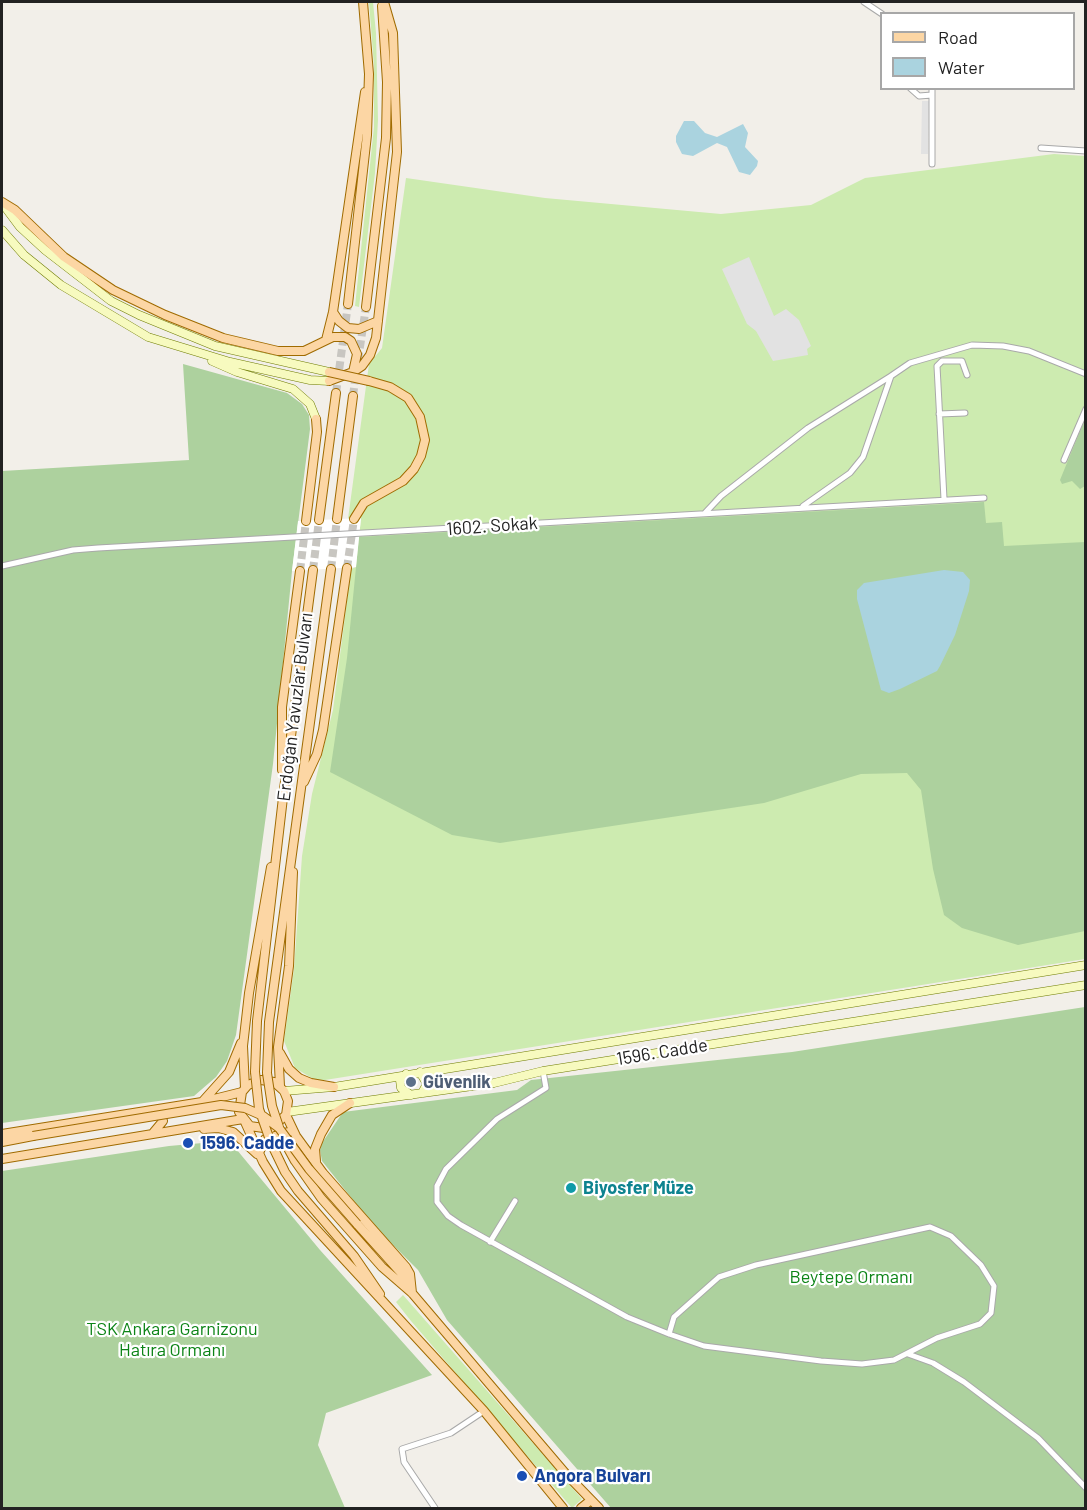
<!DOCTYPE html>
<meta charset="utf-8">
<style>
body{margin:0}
#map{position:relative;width:1087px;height:1510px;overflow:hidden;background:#f2efe9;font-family:Barlow,sans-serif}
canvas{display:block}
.frame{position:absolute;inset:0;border:3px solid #222;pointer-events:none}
.legend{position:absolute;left:880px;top:12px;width:195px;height:78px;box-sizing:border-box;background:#fff;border:2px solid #a7a7a7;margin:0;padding:8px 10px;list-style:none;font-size:18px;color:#222}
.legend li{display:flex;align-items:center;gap:12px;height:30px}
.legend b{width:30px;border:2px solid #a7a7a7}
</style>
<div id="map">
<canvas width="1087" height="1510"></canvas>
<div class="frame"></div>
<ul class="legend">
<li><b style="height:8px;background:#fcd6a4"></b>Road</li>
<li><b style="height:16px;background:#aad3df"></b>Water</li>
</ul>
</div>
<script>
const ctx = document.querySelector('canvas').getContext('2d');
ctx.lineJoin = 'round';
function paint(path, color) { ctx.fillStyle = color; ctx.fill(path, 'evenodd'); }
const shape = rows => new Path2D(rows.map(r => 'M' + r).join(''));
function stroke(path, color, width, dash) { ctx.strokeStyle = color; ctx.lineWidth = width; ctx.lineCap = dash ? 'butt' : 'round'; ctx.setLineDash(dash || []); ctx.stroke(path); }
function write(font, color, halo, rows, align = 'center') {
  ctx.font = font + ' Barlow,sans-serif'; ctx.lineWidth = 4.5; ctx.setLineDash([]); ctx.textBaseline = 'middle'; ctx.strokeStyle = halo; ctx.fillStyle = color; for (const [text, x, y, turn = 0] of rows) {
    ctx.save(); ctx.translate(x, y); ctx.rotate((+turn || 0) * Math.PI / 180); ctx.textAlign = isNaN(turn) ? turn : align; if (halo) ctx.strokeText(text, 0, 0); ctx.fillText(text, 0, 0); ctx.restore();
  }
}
paint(shape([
 [369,2,373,2,376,33,378,120,375,173,359,307,355,306,374,127,374,66],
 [1054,154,1085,156,1085,959,325,1080,315,1080,295,1068,284,1041,294,969,302,856,312,794,333,710,351,569,356,567,361,518,348,519,369,364,382,348,406,178,545,198,721,214,811,205,865,178],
 [403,1295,582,1499,572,1508,411,1321,396,1302]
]), '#cdebb0');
paint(shape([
 [183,364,287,393,302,404,309,415,310,429,292,571,273,764,236,1035,227,1061,216,1077,194,1096,2,1123,2,471,189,460],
 [1085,419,1085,486,1080,489,1072,481,1062,484,1060,480],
 [984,502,986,523,1002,522,1004,546,1085,542,1085,931,1018,945,962,928,944,915,933,869,921,790,907,773,861,774,764,803,500,843,452,835,330,772,347,658,359,537],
 [1085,1007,1085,1508,611,1508,447,1320,418,1270,373,1225,322,1161,320,1150,322,1143,343,1112,517,1090,531,1080,792,1052],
 [225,1141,232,1144,320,1250,432,1375,326,1413,318,1445,345,1508,2,1508,2,1171,169,1146]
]), '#add19e');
paint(shape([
 [922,101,929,101,928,154,921,154],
 [749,257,774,316,786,309,799,320,811,346,807,349,808,355,773,361,756,331,747,324,722,269]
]), '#e2e2e2');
paint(shape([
 [684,121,694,121,705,133,717,137,743,124,748,133,745,147,758,161,757,166,750,175,739,172,727,147,717,143,693,156,682,154,676,142,676,136],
 [944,570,963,572,970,580,969,591,955,635,940,666,937,671,900,689,889,693,881,690,857,599,857,590,864,583]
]), '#aad3df');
paint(shape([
 [361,518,356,567,292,571,298,521]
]), '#fff');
stroke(shape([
 [358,360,366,307],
 [336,393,348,304],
 [353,396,356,373],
 [347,568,354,519],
 [331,569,337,519],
 [313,570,319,520],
 [300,571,306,521]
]), '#c8c6c1', 8, [8, 4]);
const street = shape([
 [864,2,882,14],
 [910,88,919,96,932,95],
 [1041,148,1086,151],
 [932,164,932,88],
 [939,414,965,413],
 [1064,460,1086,409],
 [944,499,937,366,942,361,962,361,967,375],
 [803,506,850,473,863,457,891,376,910,363,972,345,1003,346,1029,351,1086,374],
 [705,513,721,496,808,428,891,376],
 [2,566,73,550,98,548,984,498],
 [543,1071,546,1088,497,1119,446,1169,437,1186,437,1202,448,1216,461,1225,627,1317,669,1334,704,1346,821,1361,862,1364,894,1360,937,1338,980,1324,991,1313,994,1286,981,1265,951,1236,930,1227,756,1265,719,1277,674,1317,669,1334],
 [490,1242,515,1201],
 [908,1354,933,1363,964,1382,1038,1438,1086,1488],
 [435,1508,404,1462,402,1449,451,1433,484,1411]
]);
const secondary = shape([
 [2,203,20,227,45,250,111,301,139,315,215,346,329,372],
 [2,230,24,255,61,285,148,337,230,362,310,380,329,381],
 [212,361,237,372,293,389,310,404,316,419],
 [420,1072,427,1084,422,1093],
 [406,1074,400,1080,401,1088,411,1095],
 [284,1091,334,1087,1086,965],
 [287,1112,494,1083,543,1071,1086,985]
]);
const primary = shape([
 [2,202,15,210,64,257,113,290,165,315,223,338,278,351,304,351,333,337,345,337,351,341,357,354,353,372],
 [348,304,367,135,369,74,363,2],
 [366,307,386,138,387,82,382,6],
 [333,312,339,321,348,328,359,329,378,321],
 [326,340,333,312,365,92],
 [329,381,353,372,362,366,370,355,376,338,397,152,393,33,384,2],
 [337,519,353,396],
 [354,519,364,503,403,481,414,469,421,456,425,440,420,417,408,398,390,387,369,381],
 [319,520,336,393],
 [306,521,317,432,316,419],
 [282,770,282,707,300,571],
 [304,782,317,754,323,730,347,568],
 [280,1053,289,1069,299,1078,311,1083,334,1087],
 [255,1072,257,1021,284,789,313,570],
 [267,1073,269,1022,331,569],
 [280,1086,278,1047,289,966,293,872],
 [245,1088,243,1046,249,993,271,867],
 [203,1101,229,1072,241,1043],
 [286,1115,296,1136,323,1173,406,1267,410,1274,412,1293],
 [245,1122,263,1162,281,1191,484,1411,563,1508],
 [204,1129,218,1128,233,1132,257,1154],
 [153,1133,163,1121,161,1116,155,1113],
 [2,1134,202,1102,242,1092,248,1085,261,1080,274,1082,284,1091,288,1101,286,1115,270,1129,250,1126,239,1112,242,1092],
 [283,1139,295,1161,321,1198,382,1267,412,1293,566,1474,599,1508],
 [2,1142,33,1136],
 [271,1143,285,1172,298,1191,354,1256,380,1294],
 [259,1153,265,1139,288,1132],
 [2,1159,243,1119],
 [316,1161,315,1149,321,1134,332,1115,350,1103],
 [357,1224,402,1274,409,1287],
 [581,1508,591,1500]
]);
stroke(street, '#a9a9a9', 7);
stroke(secondary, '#707d05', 9);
stroke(primary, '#a06b00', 10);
stroke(street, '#fff', 5);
stroke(secondary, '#f7fabf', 8);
stroke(primary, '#fcd6a4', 8);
const primaryBridge = shape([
 [329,372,369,381],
 [255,1072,259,1109,271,1143],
 [267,1073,272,1106,279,1127],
 [33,1136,221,1105,245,1108,263,1116,279,1128,309,1169,357,1224]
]);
stroke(primaryBridge, '#a06b00', 10, []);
stroke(primaryBridge, '#fcd6a4', 8);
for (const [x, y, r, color] of [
 [411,1082,6,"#5c6f8a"],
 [188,1143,6,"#1a4fb4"],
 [571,1188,6,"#0f9aa8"],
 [522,1476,6,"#1a4fb4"]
]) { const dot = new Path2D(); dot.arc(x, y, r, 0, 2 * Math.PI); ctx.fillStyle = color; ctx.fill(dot); stroke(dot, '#fff', 2); }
write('18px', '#222', '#fff', [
 ["1602. Sokak",492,526,-4],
 ["Erdoğan Yavuzlar Bulvarı",295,707,-83],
 ["1596. Cadde",662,1052,-9]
]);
write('bold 18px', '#4e5e75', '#fff', [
 ["Güvenlik",423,1082]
], 'left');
write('bold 18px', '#164399', '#fff', [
 ["1596. Cadde",200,1143],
 ["Angora Bulvarı",534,1476]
], 'left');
write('bold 18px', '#0d838f', '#fff', [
 ["Biyosfer Müze",583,1188]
], 'left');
write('18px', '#0c8416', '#fff', [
 ["Beytepe Ormanı",851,1277],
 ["TSK Ankara Garnizonu",172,1329],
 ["Hatıra Ormanı",172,1350]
]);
</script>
